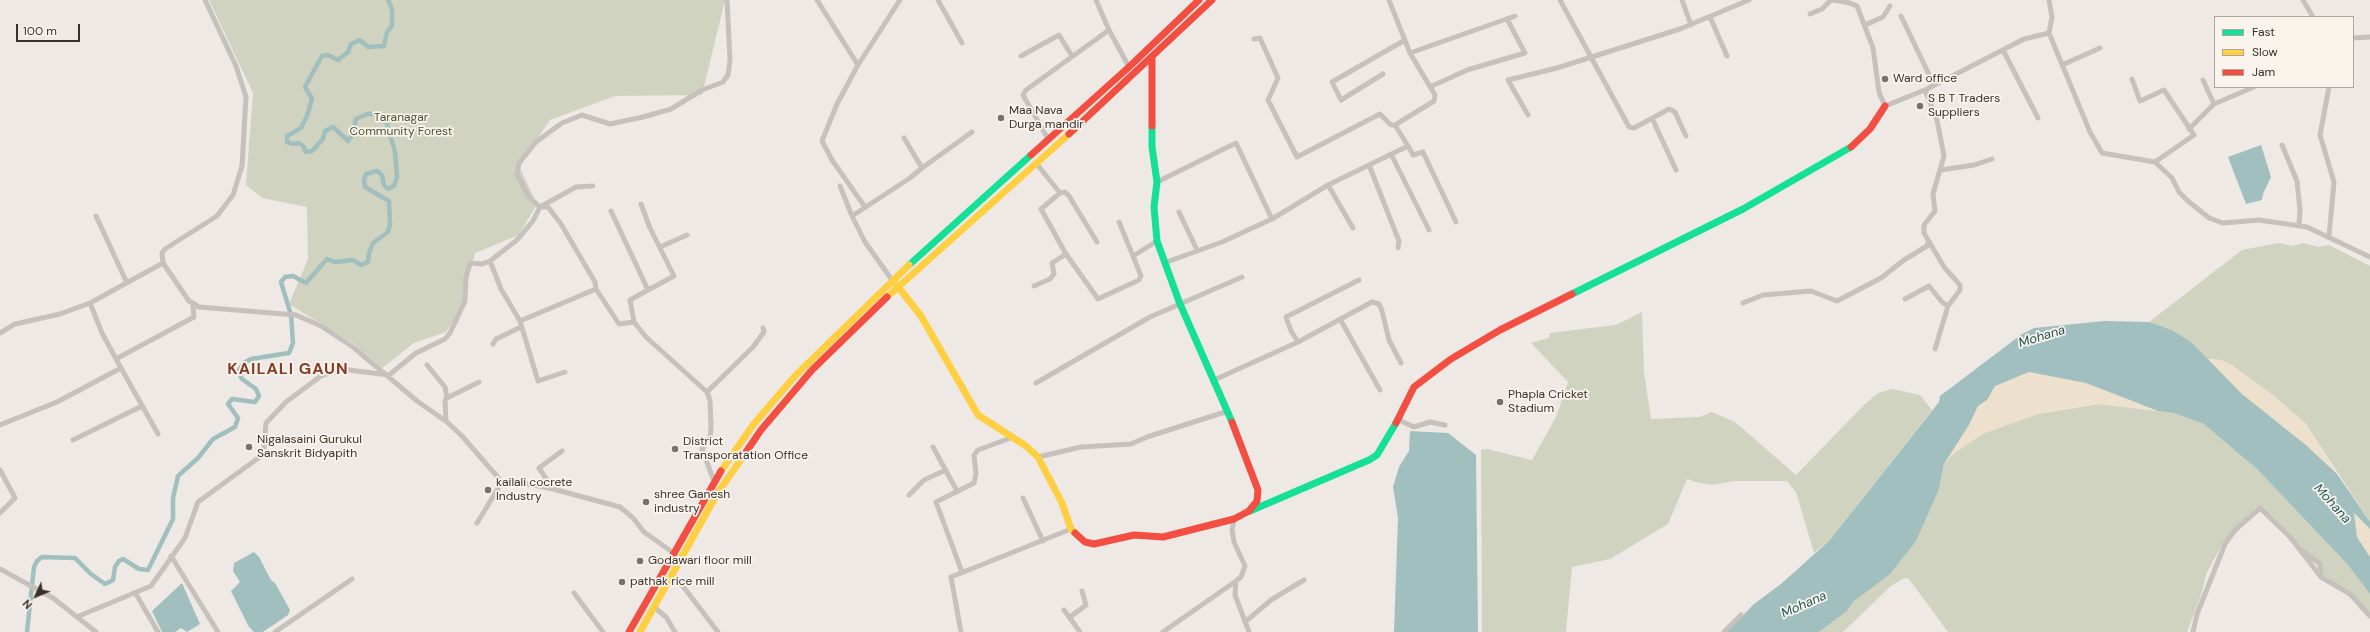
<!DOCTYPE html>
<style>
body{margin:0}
#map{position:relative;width:2370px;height:632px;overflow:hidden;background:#eee9e4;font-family:"DM Sans",sans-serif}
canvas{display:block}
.legend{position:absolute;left:2214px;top:16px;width:140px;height:72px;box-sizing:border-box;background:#faf4ed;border:1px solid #ada59f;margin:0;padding:5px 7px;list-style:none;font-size:12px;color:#392f2b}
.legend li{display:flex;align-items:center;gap:8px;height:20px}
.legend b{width:20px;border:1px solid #ada59f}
.north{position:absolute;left:16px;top:576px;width:40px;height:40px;-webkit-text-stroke:3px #faf4ed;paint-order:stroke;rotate:226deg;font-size:11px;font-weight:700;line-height:16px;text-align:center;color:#392f2b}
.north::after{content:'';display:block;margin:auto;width:14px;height:18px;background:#392f2b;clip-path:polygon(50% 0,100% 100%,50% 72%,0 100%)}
.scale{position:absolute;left:16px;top:24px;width:64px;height:18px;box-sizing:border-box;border:2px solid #392f2b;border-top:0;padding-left:5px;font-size:12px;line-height:14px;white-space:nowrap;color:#392f2b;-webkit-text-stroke:3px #faf4ed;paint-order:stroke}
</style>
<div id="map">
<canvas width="2370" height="632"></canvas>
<ul class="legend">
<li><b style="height:5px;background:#16e098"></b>Fast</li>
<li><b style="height:5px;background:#ffcf43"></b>Slow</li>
<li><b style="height:5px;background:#f24e42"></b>Jam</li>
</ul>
<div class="north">N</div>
<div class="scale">100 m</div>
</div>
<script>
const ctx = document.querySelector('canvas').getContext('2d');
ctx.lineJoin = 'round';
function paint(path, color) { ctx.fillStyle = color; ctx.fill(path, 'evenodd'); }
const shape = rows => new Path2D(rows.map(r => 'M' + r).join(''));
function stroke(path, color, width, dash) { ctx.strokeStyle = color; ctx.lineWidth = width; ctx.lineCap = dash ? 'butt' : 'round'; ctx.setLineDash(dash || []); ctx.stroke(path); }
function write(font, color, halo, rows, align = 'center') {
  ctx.font = font + ' "DM Sans",sans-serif'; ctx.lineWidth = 3.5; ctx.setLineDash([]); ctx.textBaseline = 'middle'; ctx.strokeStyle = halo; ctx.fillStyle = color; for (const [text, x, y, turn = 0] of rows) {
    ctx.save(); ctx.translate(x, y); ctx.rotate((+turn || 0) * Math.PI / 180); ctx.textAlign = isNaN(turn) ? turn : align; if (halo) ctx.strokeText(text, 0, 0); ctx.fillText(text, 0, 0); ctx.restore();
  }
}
paint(shape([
 [209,0,725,0,702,95,615,96,550,120,519,166,537,204,519,235,475,253,461,308,446,332,414,343,382,368,354,344,289,304,308,259,307,207,262,198,246,185,253,93],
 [2279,243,2292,246,2303,243,2318,247,2329,245,2370,266,2370,522,2306,424,2274,396,2233,366,2221,360,2207,359,2191,342,2172,330,2149,322,2242,250],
 [1642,312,1644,373,1651,419,1700,417,1712,412,1735,422,1796,475,1863,406,1878,393,1892,389,1920,395,1932,410,1829,541,1814,553,1796,492,1787,481,1734,481,1712,485,1695,482,1687,479,1668,524,1610,559,1572,567,1566,632,1482,632,1481,450,1487,449,1532,460,1557,415,1568,382,1531,343,1549,338,1550,333,1616,325],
 [2099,404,2174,413,2204,424,2224,439,2257,469,2348,565,2370,594,2370,613,2352,593,2323,575,2320,562,2302,549,2261,508,2256,507,2223,543,2207,572,2201,595,2187,632,1948,632,1909,579,1904,578,1891,586,1843,632,1819,632,1847,611,1939,489,1944,464,1953,454,1982,434,2037,414]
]), '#d0d3bf');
paint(shape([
 [2207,359,2221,360,2233,366,2274,396,2306,424,2337,474,2307,446,2242,394],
 [2029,372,2086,383,2158,411,2099,404,2037,414,1982,434,1953,454,1944,464,1969,425,1978,406,1987,400,1995,386],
 [2353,513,2370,529,2370,557,2357,537]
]), '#ede0cc');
paint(shape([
 [2261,145,2271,177,2263,194,2262,200,2246,204,2228,157],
 [2104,321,2149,322,2172,330,2191,342,2242,394,2307,446,2337,474,2370,522,2370,529,2354,513,2357,537,2370,557,2370,594,2348,565,2257,469,2204,424,2174,413,2158,411,2086,383,2029,372,1995,386,1987,400,1978,406,1969,425,1944,464,1939,489,1916,541,1889,575,1854,601,1847,611,1819,632,1727,632,1754,604,1781,584,1829,541,1939,402,1940,396,2022,334,2034,328],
 [1410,431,1448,433,1476,455,1478,632,1394,632,1398,518,1393,487,1399,467,1409,451],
 [254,552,259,557,271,580,275,583,290,610,288,615,263,632,254,632,249,627,231,591,240,582,233,571,234,563],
 [182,583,200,624,187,632,181,628,175,632,162,632,152,611]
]), '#a1bfbe');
stroke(shape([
 [27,632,34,567,37,561,42,557,75,558,91,574,105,584,113,580,115,567,119,561,123,559,139,569,148,570,173,519,173,498,178,476,198,458,213,439,235,427,238,418,228,404,232,399,255,402,259,396,256,389,242,379,238,371,244,363,251,359,289,353,293,343,291,315,281,282,285,277,293,276,306,283,327,259,335,262,353,260,361,265,368,262,369,253,373,243,388,232,390,224,389,201,365,187,364,180,366,174,377,171,382,175,384,185,388,189,394,186,397,177,395,152,387,124,381,114,367,114,356,119,353,134,348,141,333,127,325,131,323,139,312,151,306,152,303,146,299,143,293,144,287,142,287,136,301,128,307,116,312,99,305,87,322,56,328,55,338,60,348,52,351,44,360,40,368,47,384,46,387,32,392,26,392,9,388,0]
]), '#a1bfbe', 4.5);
stroke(shape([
 [205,0,236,66,246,97,242,166,233,195,217,216,165,249,162,253,163,263,189,301,199,307,296,315,321,326,353,347,417,401,447,422,462,436,502,482,523,483,553,489,620,507,633,518,644,532,675,554],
 [817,0,858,65],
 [938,0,962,43],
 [1096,0,1109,30,1129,67],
 [1560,0,1629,127,1634,128,1669,109,1675,112,1686,136],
 [1682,0,1691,25],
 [1833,0,1850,3,1857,6,1873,48,1879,92,1885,106,1925,90,1937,120,1944,156,1933,194,1935,211,1924,225,1924,233,1944,267,1960,285,1960,290,1948,306,1935,349],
 [2303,0,2313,17],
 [1810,14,1822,9,1831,0],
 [1901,16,1934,85],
 [1710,17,1727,56],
 [1865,25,1883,17,1890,6],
 [2049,33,2090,132,2102,153,2155,162,2172,178,2179,192,2188,201,2209,218,2223,223,2259,220,2307,227,2370,257],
 [2353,38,2370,37],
 [1254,39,1260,38,1278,78,1268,100,1297,157,1380,114,1391,125,1395,125],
 [2003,50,2038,118],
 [1410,53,1515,16],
 [1021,56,1059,35,1072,56],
 [2062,65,2100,48],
 [1383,74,1341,100,1332,82,1405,40],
 [2132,79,2140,101,2164,90,2194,135,2155,162],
 [1430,87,1467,70,1525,53,1507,19],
 [2329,87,2320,135,2334,182,2329,236],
 [1925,90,2024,39,2049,33,2052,17,2049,0],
 [2214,104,2254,87],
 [1528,115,1508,80,1557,68,1680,29,1749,0],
 [1652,118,1676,170],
 [2189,129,2214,104,2203,80],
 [1048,139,1023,95,1026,90,1109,30],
 [2282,145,2297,181,2300,210,2299,226],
 [1408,146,1413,155,1423,152,1456,222],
 [1391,154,1429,230],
 [1036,163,1060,193,1065,192,1069,196,1097,242],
 [1369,165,1399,241,1398,248],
 [922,168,972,132],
 [1941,170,1974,165,1992,159],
 [1157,182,1236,143,1272,219,1328,185,1408,146,1395,125,1434,101,1435,95,1410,53,1389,0],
 [1328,185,1353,228],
 [840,186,852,216],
 [1060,193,1041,209,1066,254,1098,299,1139,280,1141,276,1133,256,1157,241],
 [641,204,650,228,674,276,648,290],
 [865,207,832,160,822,141,837,104,858,65,900,0],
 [611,211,648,290,630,300,634,322],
 [1179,212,1197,250],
 [96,216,127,283],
 [1119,222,1133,256],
 [660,247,687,235],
 [490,261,501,289,520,321,538,381,565,372],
 [1164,263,1222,242,1272,219],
 [892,280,865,242,852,216,910,178,922,168,904,138],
 [1034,286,1050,279,1054,274,1052,263,1066,254],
 [1905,299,1929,286,1942,302,1948,306],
 [1743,303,1763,295,1811,291,1837,301,1881,278,1904,260,1927,246,1928,242],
 [1340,319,1380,390],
 [520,321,596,289],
 [0,333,15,324,60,314,90,303,163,263],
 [1298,342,1372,302,1379,304,1382,311,1389,340,1401,363],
 [493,344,496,339,521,327],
 [116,359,194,317,193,305],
 [427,365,445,387,447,398],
 [121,368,158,434],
 [1214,380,1298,342,1291,331,1286,317,1359,280],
 [1036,383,1150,317,1242,277],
 [707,392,753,347,764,332,763,328],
 [1400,416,1401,421,1414,427,1430,422,1445,425],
 [446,421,445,400,447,398,479,382],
 [0,425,57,402,121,368,102,333,90,303],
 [73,440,142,406],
 [933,447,957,491],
 [1038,457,1081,447,1131,444,1147,437,1228,411],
 [0,470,15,498,0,513],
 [714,481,702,449,710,438,711,427,710,400,707,392,646,337,634,322,619,324,596,289,595,282,561,224,548,207,540,207,529,197,517,174,519,163,536,142,562,123,582,115,610,124,643,117,671,109,702,90,723,82,728,75,730,60,727,0],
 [553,489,539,468,562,451],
 [909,495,924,480,946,470],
 [1023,498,1043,541],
 [1234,519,1232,530,1234,542,1245,566,1241,577,1236,581,1235,595,1249,632],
 [477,523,502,482],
 [2303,551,2320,564,2321,577],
 [171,556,218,632],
 [0,569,53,598,96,632],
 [962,572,936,502,974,483,976,474,974,455,978,450,1013,437],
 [669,579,682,585,718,632],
 [574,593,603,632],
 [136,594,158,632],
 [654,607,666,617,675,632],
 [1064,610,1080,632],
 [79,616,151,586,185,538,198,502,261,456,264,448,266,423,286,402,321,376,341,369,389,375,416,353,445,339,450,333,465,301,466,277,470,263,482,264,490,261,517,240,533,221,540,207,576,187,593,186],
 [1070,617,1086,605,1082,591],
 [1245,622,1271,600,1304,580],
 [275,632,352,579],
 [961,632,951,577,1071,529],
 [1163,632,1236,581],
 [1724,632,1741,615],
 [2193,632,2197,614,2225,544,2235,530,2260,508,2290,537,2321,577,2350,594,2370,616]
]), '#c7c1bd', 5);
stroke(shape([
 [1152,126,1152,147,1157,182,1154,207,1157,241,1180,304,1232,422],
 [909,265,1031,155],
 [1572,294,1743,209,1851,147],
 [1250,511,1369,460,1377,455,1396,423]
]), '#16e098', 7);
stroke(shape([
 [895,283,921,316,978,415,1026,446,1038,457,1062,503,1071,529,1075,533],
 [887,297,1069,134],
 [721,471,753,425,795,376,909,265],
 [640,632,717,494,744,455]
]), '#ffcf43', 7);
stroke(shape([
 [1152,57,1152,126],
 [1069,134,1212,0],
 [1851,147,1870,129,1885,106],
 [1031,155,1129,67,1199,0],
 [1396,423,1414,387,1451,359,1500,330,1572,294],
 [744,455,761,430,812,370,887,297],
 [1075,533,1085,542,1094,544,1134,535,1163,537,1234,519,1249,511,1257,501,1258,490,1232,422],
 [629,632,721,471]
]), '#f24e42', 7);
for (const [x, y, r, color] of [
 [1885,79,4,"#78706c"],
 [1920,106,4,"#78706c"],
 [1001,118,4,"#78706c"],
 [1500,402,4,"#78706c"],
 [249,447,4,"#78706c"],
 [675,449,4,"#78706c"],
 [488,490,4,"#78706c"],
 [646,502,4,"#78706c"],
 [640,561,4,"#78706c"],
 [622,582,4,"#78706c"]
]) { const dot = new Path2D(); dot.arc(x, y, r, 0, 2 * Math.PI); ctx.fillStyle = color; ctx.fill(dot); stroke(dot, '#faf4ed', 1.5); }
write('12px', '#392f2b', '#faf4ed', [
 ["Ward office",1893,79],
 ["S B T Traders",1928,99],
 ["Suppliers",1928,113],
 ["Maa Nava",1009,111],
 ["Durga mandir",1009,125],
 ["Phapla Cricket",1508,395],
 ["Stadium",1508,409],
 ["Nigalasaini Gurukul",257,440],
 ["Sanskrit Bidyapith",257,454],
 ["District",683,442],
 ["Transporatation Office",683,456],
 ["kailali cocrete",496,483],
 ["Industry",496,497],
 ["shree Ganesh",654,495],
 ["industry",654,509],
 ["Godawari floor mill",648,561],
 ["pathak rice mill",630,582]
], 'left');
write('12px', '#49562f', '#faf4ed', [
 ["Taranagar",401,118],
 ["Community Forest",401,132]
]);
write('italic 13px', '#225659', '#faf4ed', [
 ["Mohana",2042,337,-17],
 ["Mohana",2332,504,48],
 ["Mohana",1804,605,-24]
]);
ctx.letterSpacing = '1px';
write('bold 16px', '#853c27', '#faf4ed', [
 ["KAILALI GAUN",288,370]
]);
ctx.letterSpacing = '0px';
</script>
